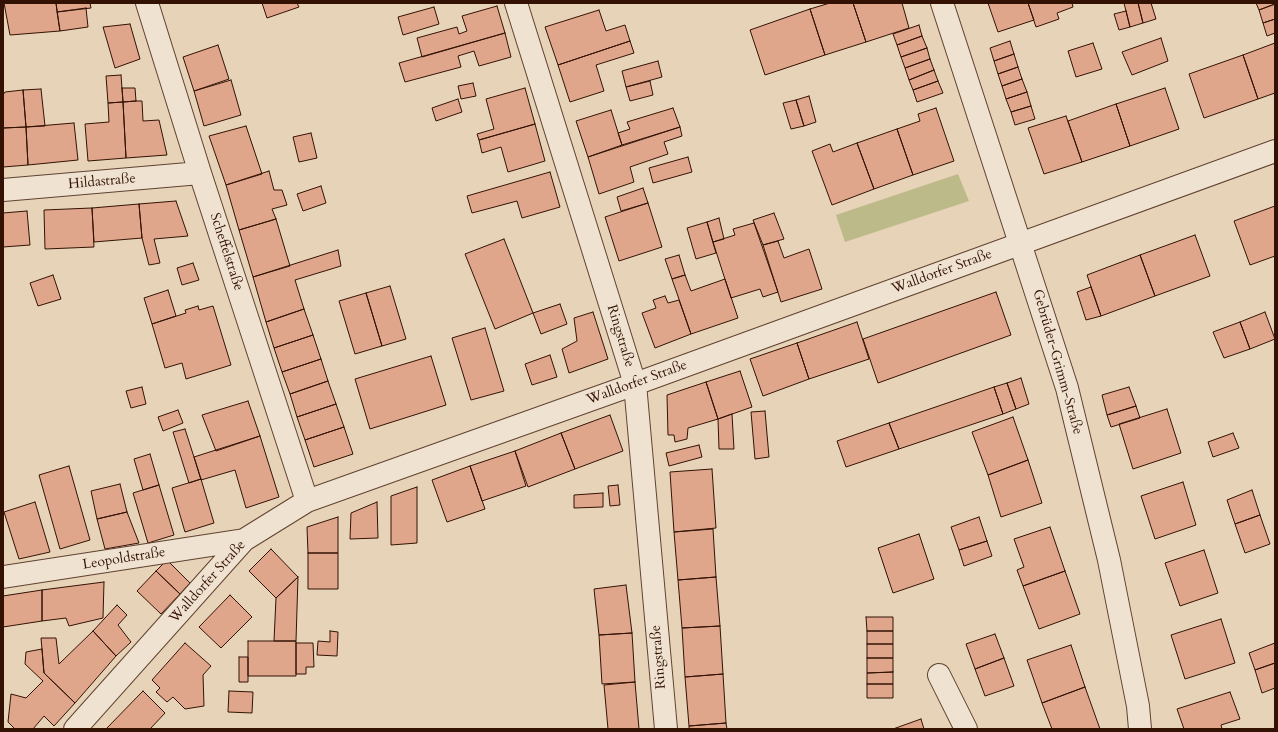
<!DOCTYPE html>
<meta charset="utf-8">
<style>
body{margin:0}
#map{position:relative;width:1278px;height:732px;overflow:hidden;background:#e7d3b7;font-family:Cardo,serif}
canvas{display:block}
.frame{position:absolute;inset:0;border:4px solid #331204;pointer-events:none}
</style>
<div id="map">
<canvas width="1278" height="732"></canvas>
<div class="frame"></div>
</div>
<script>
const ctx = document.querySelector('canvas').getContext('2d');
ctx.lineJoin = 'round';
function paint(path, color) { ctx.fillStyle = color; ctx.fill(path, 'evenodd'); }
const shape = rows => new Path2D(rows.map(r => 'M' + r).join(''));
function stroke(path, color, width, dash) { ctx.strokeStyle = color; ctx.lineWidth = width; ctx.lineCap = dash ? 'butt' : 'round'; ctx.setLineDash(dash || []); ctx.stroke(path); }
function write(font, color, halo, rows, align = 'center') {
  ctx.font = font + ' Cardo,serif'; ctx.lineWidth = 3; ctx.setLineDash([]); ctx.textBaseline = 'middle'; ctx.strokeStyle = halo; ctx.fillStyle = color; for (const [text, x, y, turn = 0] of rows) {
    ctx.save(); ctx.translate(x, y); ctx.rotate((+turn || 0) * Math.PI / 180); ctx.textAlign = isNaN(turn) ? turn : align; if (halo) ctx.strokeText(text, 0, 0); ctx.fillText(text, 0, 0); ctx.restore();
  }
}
paint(shape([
 [958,174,969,201,845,242,836,215]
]), '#bdba89');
const building = shape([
 [4,3,56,3,60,31,10,35,4,3],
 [56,3,90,3,91,8,57,12,56,3],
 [262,3,297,3,299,7,267,18,262,3],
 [830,3,853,3,866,42,825,55,810,9,830,3],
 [853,3,902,3,909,28,866,42,853,3],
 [988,3,1028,3,1034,20,998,32,988,3],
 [1028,3,1072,3,1073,7,1057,13,1059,19,1036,27,1028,3],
 [1124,3,1138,3,1143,23,1130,27,1124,3],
 [1138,3,1151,3,1156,19,1143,23,1138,3],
 [1256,3,1275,3,1275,4,1259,10,1256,3],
 [1275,4,1275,19,1263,23,1259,10,1275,4],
 [497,6,505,33,422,57,417,38,457,27,459,34,467,31,462,16,497,6],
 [434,7,439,24,403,35,398,17,434,7],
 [86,8,88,27,60,31,57,12,86,8],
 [810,9,825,55,765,75,750,30,810,9],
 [599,10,606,31,625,25,630,41,558,65,545,27,599,10],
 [1126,11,1130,27,1119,30,1114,14,1126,11],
 [1275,19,1275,33,1267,36,1263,23,1275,19],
 [130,24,140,59,115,68,103,27,130,24],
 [919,25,922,36,897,45,893,34,919,25],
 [505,33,511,57,479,66,474,51,458,56,461,67,405,82,399,63,505,33],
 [922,36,927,48,901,57,897,45,922,36],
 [1161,38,1168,61,1132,75,1122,52,1161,38],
 [630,41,634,53,596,65,604,91,570,102,558,65,630,41],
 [1010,41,1014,54,994,61,990,48,1010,41],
 [1093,43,1102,69,1076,77,1068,51,1093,43],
 [1275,43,1275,93,1258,99,1243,55,1275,43],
 [218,45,229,79,194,91,183,57,218,45],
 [927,48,930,59,905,68,901,57,927,48],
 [1014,54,1018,67,998,74,994,61,1014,54],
 [1243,55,1258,99,1204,118,1189,74,1243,55],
 [930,59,934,70,909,80,905,68,930,59],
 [658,61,662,77,626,87,622,71,658,61],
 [1018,67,1022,79,1002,86,998,74,1018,67],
 [934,70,938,81,913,90,909,80,934,70],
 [121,75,123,102,108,103,106,76,121,75],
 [1022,79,1027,92,1006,99,1002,86,1022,79],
 [231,80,241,115,204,126,194,91,231,80],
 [650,81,653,95,630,101,626,87,650,81],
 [938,81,943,93,917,102,913,90,938,81],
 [473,83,476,96,461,99,458,86,473,83],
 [122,88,135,88,136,101,123,102,122,88],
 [525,88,535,124,479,140,477,134,494,129,486,99,525,88],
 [1165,88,1179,129,1130,146,1116,104,1165,88],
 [41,89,45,126,26,127,23,90,41,89],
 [23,90,26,127,3,128,3,95,5,92,23,90],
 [1027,92,1031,106,1011,112,1006,99,1027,92],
 [809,96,816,122,804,126,796,100,809,96],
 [458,99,462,112,436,121,432,108,458,99],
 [796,100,804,126,791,129,783,103,796,100],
 [136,101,142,101,143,121,159,120,167,155,126,158,123,102,136,101],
 [123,102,126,158,88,161,85,124,109,122,108,103,123,102],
 [1116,104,1130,146,1082,162,1068,121,1116,104],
 [1031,106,1035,119,1015,125,1011,112,1031,106],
 [673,108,680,127,622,145,618,133,630,129,627,122,673,108],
 [936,108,954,161,913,175,897,129,920,121,918,114,936,108],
 [611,110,622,145,588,157,576,121,611,110],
 [1066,116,1082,162,1044,174,1028,128,1066,116],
 [74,123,78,160,28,165,26,127,74,123],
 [535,124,545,161,508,172,501,147,482,153,479,140,535,124],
 [246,126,262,174,226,185,209,136,246,126],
 [26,127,28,165,3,167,3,128,26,127],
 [680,127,682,136,664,142,668,154,630,167,634,182,599,194,588,157,680,127],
 [897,129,913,175,874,189,857,143,897,129],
 [311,133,317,158,299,162,293,137,311,133],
 [857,143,874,189,832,205,812,151,830,144,833,152,857,143],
 [688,157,692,172,653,183,649,168,688,157],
 [269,171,274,190,282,190,287,205,272,209,276,219,239,230,226,185,269,171],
 [550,172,560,207,522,218,517,201,472,213,467,196,550,172],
 [321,186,326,203,303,211,297,194,321,186],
 [643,188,648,203,621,211,617,197,643,188],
 [176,201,188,236,154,239,160,263,149,265,142,238,139,204,176,201],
 [648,203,662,247,619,261,605,217,648,203],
 [139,204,142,238,94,242,92,208,139,204],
 [1275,206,1275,256,1250,265,1234,221,1275,206],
 [92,208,94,247,45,249,44,210,92,208],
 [27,211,30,245,3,247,3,213,27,211],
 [774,213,784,239,763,245,753,220,774,213],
 [719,218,724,239,713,242,707,222,719,218],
 [276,219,290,266,253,277,239,230,276,219],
 [707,222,716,253,696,259,687,228,707,222],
 [754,223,778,292,763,297,760,289,731,298,713,242,735,235,733,229,754,223],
 [1195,235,1210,276,1155,296,1140,255,1195,235],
 [504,239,533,313,495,329,465,254,504,239],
 [778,241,784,258,809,249,822,289,781,302,763,245,778,241],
 [338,250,341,266,295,280,304,309,266,322,253,277,338,250],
 [679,255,685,275,672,279,665,259,679,255],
 [1140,255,1155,296,1101,316,1087,275,1140,255],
 [193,263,199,280,182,285,177,268,193,263],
 [53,275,61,299,38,306,30,283,53,275],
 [685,275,691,291,725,279,738,318,691,334,672,279,685,275],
 [390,286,406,339,382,346,366,293,390,286],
 [1091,287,1101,316,1086,320,1077,292,1091,287],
 [168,290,176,316,152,324,144,298,168,290],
 [996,292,1011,335,878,383,863,339,996,292],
 [366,293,382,346,355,354,339,301,366,293],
 [665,296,668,303,679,300,691,334,655,348,642,313,656,308,653,300,665,296],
 [560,304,567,324,541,334,533,313,560,304],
 [198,306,199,310,213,306,231,365,186,379,182,363,165,368,152,324,186,313,185,310,198,306],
 [304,309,313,335,274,348,266,322,304,309],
 [593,312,608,359,569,373,562,349,577,341,574,318,593,312],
 [1265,312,1275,339,1250,349,1240,322,1265,312],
 [857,322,869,359,809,379,797,343,857,322],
 [1240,322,1250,349,1224,358,1213,332,1240,322],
 [485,328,504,391,471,400,452,338,485,328],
 [313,335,321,359,282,372,274,348,313,335],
 [797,343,809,379,763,396,750,359,797,343],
 [550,355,557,377,532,385,525,364,550,355],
 [431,356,446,405,370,429,355,379,431,356],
 [321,359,328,381,290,394,282,372,321,359],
 [740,371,752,407,718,419,706,382,740,371],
 [1021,378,1029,404,1016,409,1007,383,1021,378],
 [328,381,336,404,297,417,290,394,328,381],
 [706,382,718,419,688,428,687,439,675,442,674,435,668,435,667,395,706,382],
 [1007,383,1016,409,1003,414,994,387,1007,383],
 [142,387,146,404,131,408,126,391,142,387],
 [994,387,1003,414,899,449,889,423,994,387],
 [1129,387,1136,406,1107,415,1102,395,1129,387],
 [248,401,260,436,216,451,202,415,248,401],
 [336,404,344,427,305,440,297,417,336,404],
 [1136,406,1140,418,1111,427,1107,415,1136,406],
 [1167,409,1181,453,1133,469,1119,424,1167,409],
 [178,410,183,423,163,431,158,417,178,410],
 [765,411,769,457,755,459,751,412,765,411],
 [732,414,734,449,719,449,718,419,732,414],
 [610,415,623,451,575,469,561,433,610,415],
 [1013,417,1028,460,988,475,972,432,1013,417],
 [889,423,899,449,846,467,837,441,889,423],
 [344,427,353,454,314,467,305,440,344,427],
 [185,429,201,479,189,483,173,432,185,429],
 [561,433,575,469,528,487,515,451,561,433],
 [1233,433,1239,448,1213,457,1208,442,1233,433],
 [260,436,279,497,246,508,235,470,201,480,194,457,260,436],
 [699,445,702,457,669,466,666,453,699,445],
 [515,451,526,486,482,501,470,466,515,451],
 [150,454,159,485,143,490,134,459,150,454],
 [1028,460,1042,503,1001,517,988,475,1028,460],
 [69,466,90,540,60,549,39,475,69,466],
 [470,466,485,509,447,522,432,480,470,466],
 [712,469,716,528,674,532,670,472,712,469],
 [201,479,214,523,185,532,172,488,201,479],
 [1183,482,1196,525,1155,539,1141,496,1183,482],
 [120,484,127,512,97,519,91,491,120,484],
 [159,485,174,535,148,543,133,493,159,485],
 [618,485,620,505,610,506,608,486,618,485],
 [417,487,417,543,391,545,391,496,417,487],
 [1252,490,1260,515,1235,524,1227,500,1252,490],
 [603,493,603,507,574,508,574,495,603,493],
 [35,502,50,552,19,559,4,512,35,502],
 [377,502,378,538,350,539,351,513,377,502],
 [127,512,139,543,105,549,97,519,127,512],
 [1260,515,1270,544,1245,553,1235,524,1260,515],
 [338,517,338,553,308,553,307,527,338,517],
 [979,517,987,541,959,550,951,527,979,517],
 [1050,527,1065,571,1023,586,1017,570,1024,567,1014,539,1050,527],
 [713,529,716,577,678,580,674,532,713,529],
 [919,534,934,579,893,593,878,548,919,534],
 [987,541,992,556,964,566,959,550,987,541],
 [271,549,298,577,276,598,249,571,271,549],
 [1204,550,1218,593,1180,606,1165,563,1204,550],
 [308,553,338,553,338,589,308,589,308,553],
 [167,560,190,583,180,594,156,571,167,560],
 [156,571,180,594,161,614,137,591,156,571],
 [1065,571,1080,614,1039,629,1023,586,1065,571],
 [298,577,296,641,274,641,276,598,298,577],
 [716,577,720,626,682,628,678,580,716,577],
 [104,582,103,618,69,626,66,618,42,621,42,590,104,582],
 [626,585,632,633,599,635,594,589,626,585],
 [42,590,42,621,3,627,3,596,42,590],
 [230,595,252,617,221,648,199,627,230,595],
 [117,605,127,615,118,625,131,642,116,656,93,631,117,605],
 [866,617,893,617,893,631,867,631,866,617],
 [1221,619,1235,663,1185,679,1171,635,1221,619],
 [720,626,723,674,685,677,682,628,720,626],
 [93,631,116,656,75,703,44,673,41,638,56,638,59,664,93,631],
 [330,631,338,632,337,656,317,655,318,641,330,642,330,631],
 [867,631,893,631,893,644,867,644,867,631],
 [632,633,635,682,602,684,599,635,632,633],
 [995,634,1004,658,975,669,966,644,995,634],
 [248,641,296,641,296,676,248,676,248,641],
 [185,643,211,666,203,675,204,706,185,709,173,697,167,702,156,692,160,688,152,680,185,643],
 [296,643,313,643,314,667,306,667,306,674,296,674,296,643],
 [1275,643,1275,663,1255,670,1249,653,1275,643],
 [867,644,893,644,893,658,867,658,867,644],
 [1071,645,1085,687,1042,703,1027,660,1071,645],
 [42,649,44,673,75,703,54,726,44,716,33,729,15,729,8,722,11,694,26,698,43,681,25,664,26,652,42,649],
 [239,657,248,657,248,682,239,682,239,657],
 [867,658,893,658,893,672,867,673,867,658],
 [1004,658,1014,686,985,696,975,669,1004,658],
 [1275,663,1275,688,1262,693,1255,670,1275,663],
 [893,672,893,684,867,684,867,673,893,672],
 [723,674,726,723,689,726,685,677,723,674],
 [635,682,639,729,608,729,604,685,635,682],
 [867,684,893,684,893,698,867,698,867,684],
 [1085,687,1100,729,1052,729,1042,703,1085,687],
 [143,691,165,713,150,729,106,729,143,691],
 [229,691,253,692,252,713,228,712,229,691],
 [1230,692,1240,719,1221,725,1222,729,1184,729,1177,709,1230,692],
 [921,719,924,729,893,729,921,719],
 [726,723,727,729,689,729,689,726,726,723]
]);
paint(building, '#dfa68c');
stroke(building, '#331204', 1);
const street = shape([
 [147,3,200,173,307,501],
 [516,3,635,384,666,729],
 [942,3,1067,388,1109,560,1138,706,1140,729],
 [3,190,200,173],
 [3,577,244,540],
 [939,675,966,729],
 [75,729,244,540,307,501,635,384,1275,151]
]);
stroke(street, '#604231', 24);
stroke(street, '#efe2d0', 22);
write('14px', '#331204', '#efe2d0', [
 ["Hildastraße",102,182,-5],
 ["Scheffelstraße",226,252,72],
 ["Walldorfer Straße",942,272,-20],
 ["Ringstraße",620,336,73],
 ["Gebrüder-Grimm-Straße",1057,362,74],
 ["Walldorfer Straße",637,383,-20],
 ["Leopoldstraße",124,559,-9],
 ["Walldorfer Straße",208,582,-48],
 ["Ringstraße",659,657,-95]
]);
</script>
